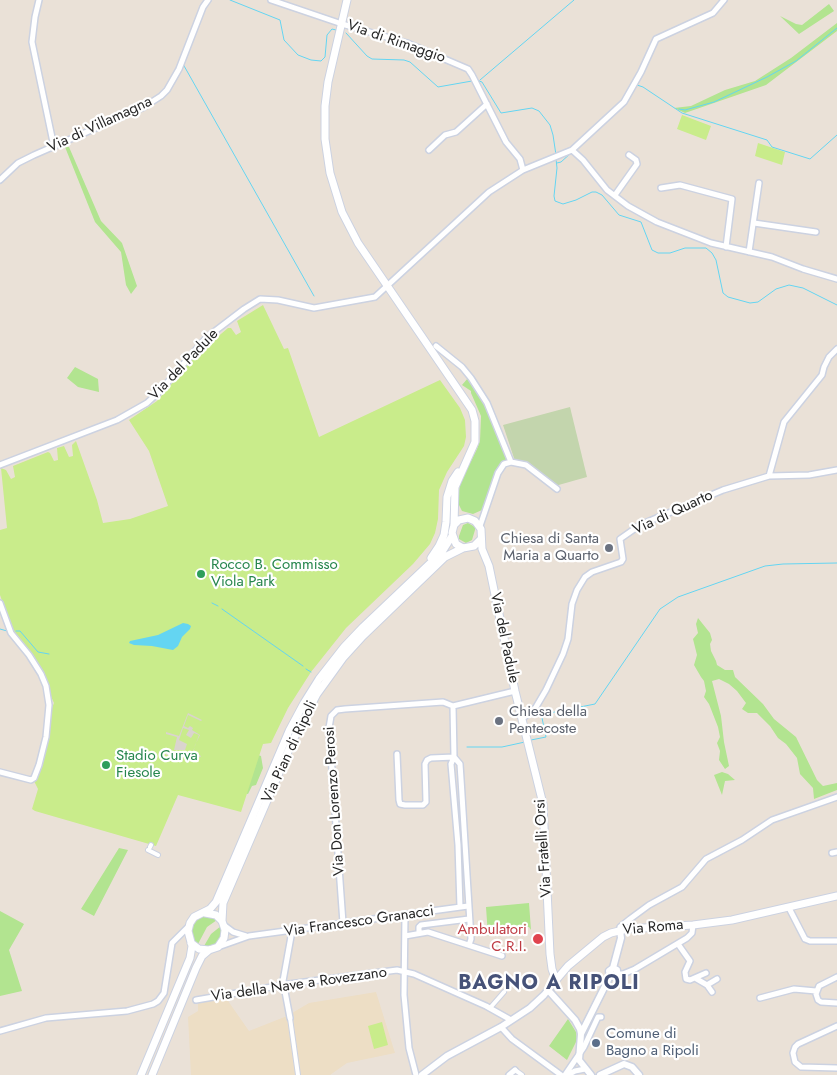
<!DOCTYPE html>
<style>
body{margin:0}
canvas{display:block;background:#eae1d7}
</style>
<canvas width="837" height="1075"></canvas>
<script>
const ctx = document.querySelector('canvas').getContext('2d');
ctx.lineJoin = 'round';
function paint(path, color) { ctx.fillStyle = color; ctx.fill(path, 'evenodd'); }
const shape = rows => new Path2D(rows.map(r => 'M' + r).join(''));
function stroke(path, color, width, dash) { ctx.strokeStyle = color; ctx.lineWidth = width; ctx.lineCap = dash ? 'butt' : 'round'; ctx.setLineDash(dash || []); ctx.stroke(path); }
function write(font, color, halo, rows, align = 'center') {
  ctx.font = font + ' Jost,sans-serif'; ctx.lineWidth = 4.5; ctx.setLineDash([]); ctx.textBaseline = 'middle'; ctx.strokeStyle = halo; ctx.fillStyle = color; for (const [text, x, y, turn = 0] of rows) {
    ctx.save(); ctx.translate(x, y); ctx.rotate((+turn || 0) * Math.PI / 180); ctx.textAlign = isNaN(turn) ? turn : align; if (halo) ctx.strokeText(text, 0, 0); ctx.fillText(text, 0, 0); ctx.restore();
  }
}
paint(shape([
 [376,992,395,1053,347,1063,330,1075,191,1075,188,1017,198,1011,198,1003,226,998,249,1031,287,1016,309,1003]
]), '#eddec5');
paint(shape([
 [829,4,834,11,799,34,780,16,796,24,802,25],
 [837,23,837,31,766,85,685,113,674,108,691,106,725,90,755,81,791,58],
 [65,147,69,147,101,221,122,243,137,286,131,294,126,285,121,252,95,222],
 [75,367,98,379,99,392,78,387,67,378],
 [468,378,485,403,508,459,500,464,497,471,482,510,473,514,462,511,458,503,458,495,461,481,477,449,480,441,481,416,471,393,471,391,462,385],
 [468,523,475,527,475,530,472,540,466,543,459,539,459,536,463,525],
 [698,618,710,633,712,640,710,644,711,651,716,661,717,665,725,670,733,670,735,677,763,704,774,719,796,737,817,780,823,786,837,783,837,790,814,799,813,788,800,774,797,758,786,744,778,738,770,726,757,713,748,713,742,709,746,703,737,691,729,684,719,679,712,681,721,716,724,742,729,766,725,769,719,760,720,751,717,743,720,737,718,727,709,704,704,697,706,691,704,681,701,677,694,665,697,655,693,639,698,633,696,624],
 [248,752,261,756,263,768,256,785,252,786,248,794,244,793],
 [722,772,728,774,735,780,725,781,722,795,714,775],
 [119,848,128,850,94,916,81,909],
 [529,903,531,930,529,927,516,928,516,934,488,936,486,907],
 [0,911,24,924,9,950,22,991,0,996],
 [203,916,215,918,217,920,207,927,198,944,193,939,191,932,195,922],
 [221,926,222,935,218,942,212,946,204,946,211,934],
 [568,1019,576,1032,577,1040,567,1060,549,1046]
]), '#b2e490');
paint(shape([
 [570,407,587,477,555,486,515,461,503,425]
]), '#c3d5ad');
paint(shape([
 [682,115,711,126,706,140,677,129],
 [758,143,785,152,782,165,755,156],
 [263,305,284,349,288,348,319,437,440,380,460,408,465,420,466,437,464,446,447,472,439,490,438,519,435,533,430,544,413,564,346,628,311,672,288,708,271,743,263,744,241,812,178,795,156,846,35,811,32,809,38,789,34,781,39,770,50,713,54,703,31,654,12,629,0,595,0,530,7,528,1,468,6,470,11,479,15,477,13,466,48,452,50,453,54,461,58,460,57,448,64,446,69,457,73,456,72,445,76,441,97,500,103,523,130,519,168,506,149,451,129,420,157,401,195,356,228,328,231,328,236,335,241,332,237,321],
 [382,1022,388,1045,374,1049,368,1026]
]), '#c9ec8b');
paint(shape([
 [188,713,202,720,201,721,188,715,184,726,188,728,190,726,193,728,192,730,200,735,195,745,193,754,200,755,201,757,166,755,166,751,192,754,199,735,194,733,191,738,186,735,189,730,183,728,179,740,187,744,185,750,174,750,177,737,166,734,166,732,179,736]
]), '#dad4ce');
paint(shape([
 [183,623,188,624,191,626,190,629,182,637,178,646,173,650,152,646,134,645,129,643,130,641,158,635]
]), '#64d5f2');
stroke(shape([
 [230,0,280,20,284,40,298,55,311,60,321,61,325,57,327,35,332,29,336,30],
 [346,33,367,56,372,59,404,60,410,62,438,87,472,81],
 [183,64,314,296],
 [480,80,574,0],
 [479,81,482,82,501,113,532,108,539,111,550,125,553,135,556,155],
 [637,85,643,87,682,113,767,140,772,147,810,159,837,135],
 [679,109,685,110,714,102,767,77,796,61,837,28],
 [556,159,557,168,554,196,555,201,563,204,576,200,592,192,596,192,602,195,619,215,641,222,652,250,658,253,670,253,685,248,706,248,712,253,716,260,723,293,728,297,750,303,758,302,776,289,789,285,803,288,837,305],
 [557,163,561,162,571,153],
 [212,603,218,606],
 [222,609,303,666],
 [0,629,7,631],
 [16,631,20,631,38,652,49,654],
 [306,669,311,672],
 [531,740,546,737,542,718,545,714,595,704,660,609,678,597,765,566,783,564,837,563],
 [467,747,502,747,525,742]
]), '#64d5f2', 1);
const pedestrian = shape([
 [150,847,151,845],
 [148,850,158,855],
 [490,1008,504,992],
 [290,1018,298,1075],
 [515,1070,522,1075]
]);
const minor = shape([
 [39,0,35,17,32,42,54,147],
 [271,0,342,24,407,43,468,69,472,75,506,142,520,159,523,170],
 [429,150,445,135,456,132,487,104],
 [572,150,583,160,607,190,628,206,657,222,711,243,772,257,803,269,837,279],
 [0,180,18,163,34,155,144,107,161,96,167,90,179,69,203,7,208,0],
 [661,188,680,185,732,199,726,247],
 [615,195,637,164,636,160,629,155],
 [754,223,816,232],
 [749,252,759,183],
 [436,346,462,367,471,378,487,403,511,462],
 [0,465,117,420,147,403,160,391,206,338,244,309,260,299,278,300,314,308,375,297,489,192,523,170,572,150,624,102,641,72,656,39,713,13,724,0],
 [769,476,809,475,837,470],
 [480,526,498,473,504,464,511,462,526,465,557,489],
 [0,603,11,633,29,655,41,674,46,686,49,705,46,737,39,765,34,778,31,780,0,772],
 [453,706,454,757,451,764,458,845,460,907],
 [453,706,515,691],
 [522,718,531,713,536,707,546,690,563,654,568,639,572,604,577,590,585,577,592,572,621,562,623,559,620,539,640,525,723,490,769,476,784,422,822,375,824,367,829,357,837,349],
 [397,754,399,800,400,804,405,805,423,805,426,802,425,764,427,760,431,758,454,757],
 [454,757,460,764,461,779,471,939,469,945],
 [832,853,837,852],
 [789,908,805,939,810,941,837,941],
 [405,915,404,995,409,1048,416,1075],
 [343,923,329,728,331,716,337,710,345,709,443,702,453,706],
 [225,926,233,932,246,936],
 [620,930,620,927,630,919,649,905,682,887,706,859,742,840,772,820,837,797],
 [419,933,419,927,421,925,469,919],
 [405,936,428,932,502,956],
 [678,944,690,961,685,972,686,979,690,980,706,973],
 [218,947,249,936,468,906],
 [617,974,623,974,635,969,687,938,692,933,693,925],
 [837,977,819,986,816,994,818,1000,821,1002,837,1003],
 [695,978,707,985,717,979],
 [707,985,712,992],
 [760,998,794,989,816,991],
 [196,1000,289,984,397,970,414,974,486,1006,511,1020],
 [290,1018,283,981,292,931],
 [837,1026,798,1044,795,1047,793,1053,795,1062,801,1067,837,1068],
 [501,1027,512,1039,561,1075],
 [0,1031,46,1018,127,1011,153,1004,158,1001,164,993,172,943,187,928],
 [509,1075,515,1070],
 [565,1075,584,1047,598,1017,601,1017],
 [568,1075,575,1071,585,1069]
]);
const tertiary = shape([
 [610,976,614,976,617,974,617,970,613,968],
 [548,990,575,1020,580,1029,581,1034,579,1060,591,1075],
 [581,1034,610,976,609,971,613,968,621,938,620,930],
 [422,1075,447,1056,501,1027,530,1008,544,995,556,980],
 [600,1075,624,1064,632,1067,639,1075]
]);
const secondary = shape([
 [347,0,328,82,325,106,325,139,330,173,342,212,358,243,472,410,475,421,475,442,455,487,454,525,452,533,456,544,463,548,474,546,481,539],
 [454,525,459,520,468,518,475,521,481,529,482,549,489,566,515,691,543,804,550,954,552,969,556,980,568,966,603,937,611,933,627,929,693,925,732,920,837,896],
 [431,558,439,546,444,535,446,522,447,497,452,481,458,472],
 [222,921,223,903,293,740,317,694,343,658,363,636,445,557,463,548],
 [191,943,199,949,209,950,218,947,224,938,225,930,222,921,216,915,205,913],
 [141,1075,190,958,192,946,188,931,190,923,194,917,210,909,216,902,289,731,304,703,319,679,344,647,363,627,442,552,452,536],
 [152,1075,196,968,202,956,209,950]
]);
stroke(pedestrian, '#ccd2e1', 6);
stroke(minor, '#ccd2e1', 8);
stroke(tertiary, '#ccd2e1', 9);
stroke(secondary, '#ccd2e1', 9);
stroke(pedestrian, '#fff', 4);
stroke(minor, '#fff', 5);
stroke(tertiary, '#fff', 6);
stroke(secondary, '#fff', 7);
for (const [x, y, r, color] of [
 [609,548,5,"#6b7280"],
 [201,574,5,"#2e9e5b"],
 [499,721,5,"#6b7280"],
 [106,765,5,"#2e9e5b"],
 [538,939,6,"#e0444e"],
 [596,1043,5,"#5c6f8a"]
]) { const dot = new Path2D(); dot.arc(x, y, r, 0, 2 * Math.PI); ctx.fillStyle = color; ctx.fill(dot); stroke(dot, '#fff', 2); }
write('15px', '#272727', '#fff', [
 ["Via di Rimaggio",396,42,19],
 ["Via di Villamagna",100,125,-25],
 ["Via del Padule",184,365,-46],
 ["Via di Quarto",673,513,-25],
 ["Via del Padule",504,638,78],
 ["Via Pian di Ripoli",290,752,-65],
 ["Via Don Lorenzo Perosi",335,801,-94],
 ["Via Fratelli Orsi",544,848,-94],
 ["Via Francesco Granacci",359,922,-8],
 ["Via Roma",653,928,-5],
 ["Via della Nave a Rovezzano",299,985,-8]
]);
write('15px', '#5b616d', '#fff', [
 ["Chiesa di Santa",599,539],
 ["Maria a Quarto",599,556],
 ["Chiesa della",509,712,"left"],
 ["Pentecoste",509,729,"left"]
], 'right');
write('15px', '#27864d', '#fff', [
 ["Rocco B. Commisso",211,565],
 ["Viola Park",211,582],
 ["Stadio Curva",116,756],
 ["Fiesole",116,773]
], 'left');
write('15px', '#be3a42', '#fff', [
 ["Ambulatori",527,930],
 ["C.R.I.",527,947]
], 'right');
write('15px', '#4e5e75', '#fff', [
 ["Comune di",606,1034],
 ["Bagno a Ripoli",606,1051]
], 'left');
ctx.letterSpacing = '1px';
write('bold 20px', '#465278', '#fff', [
 ["BAGNO A RIPOLI",549,984]
]);
ctx.letterSpacing = '0px';
</script>
